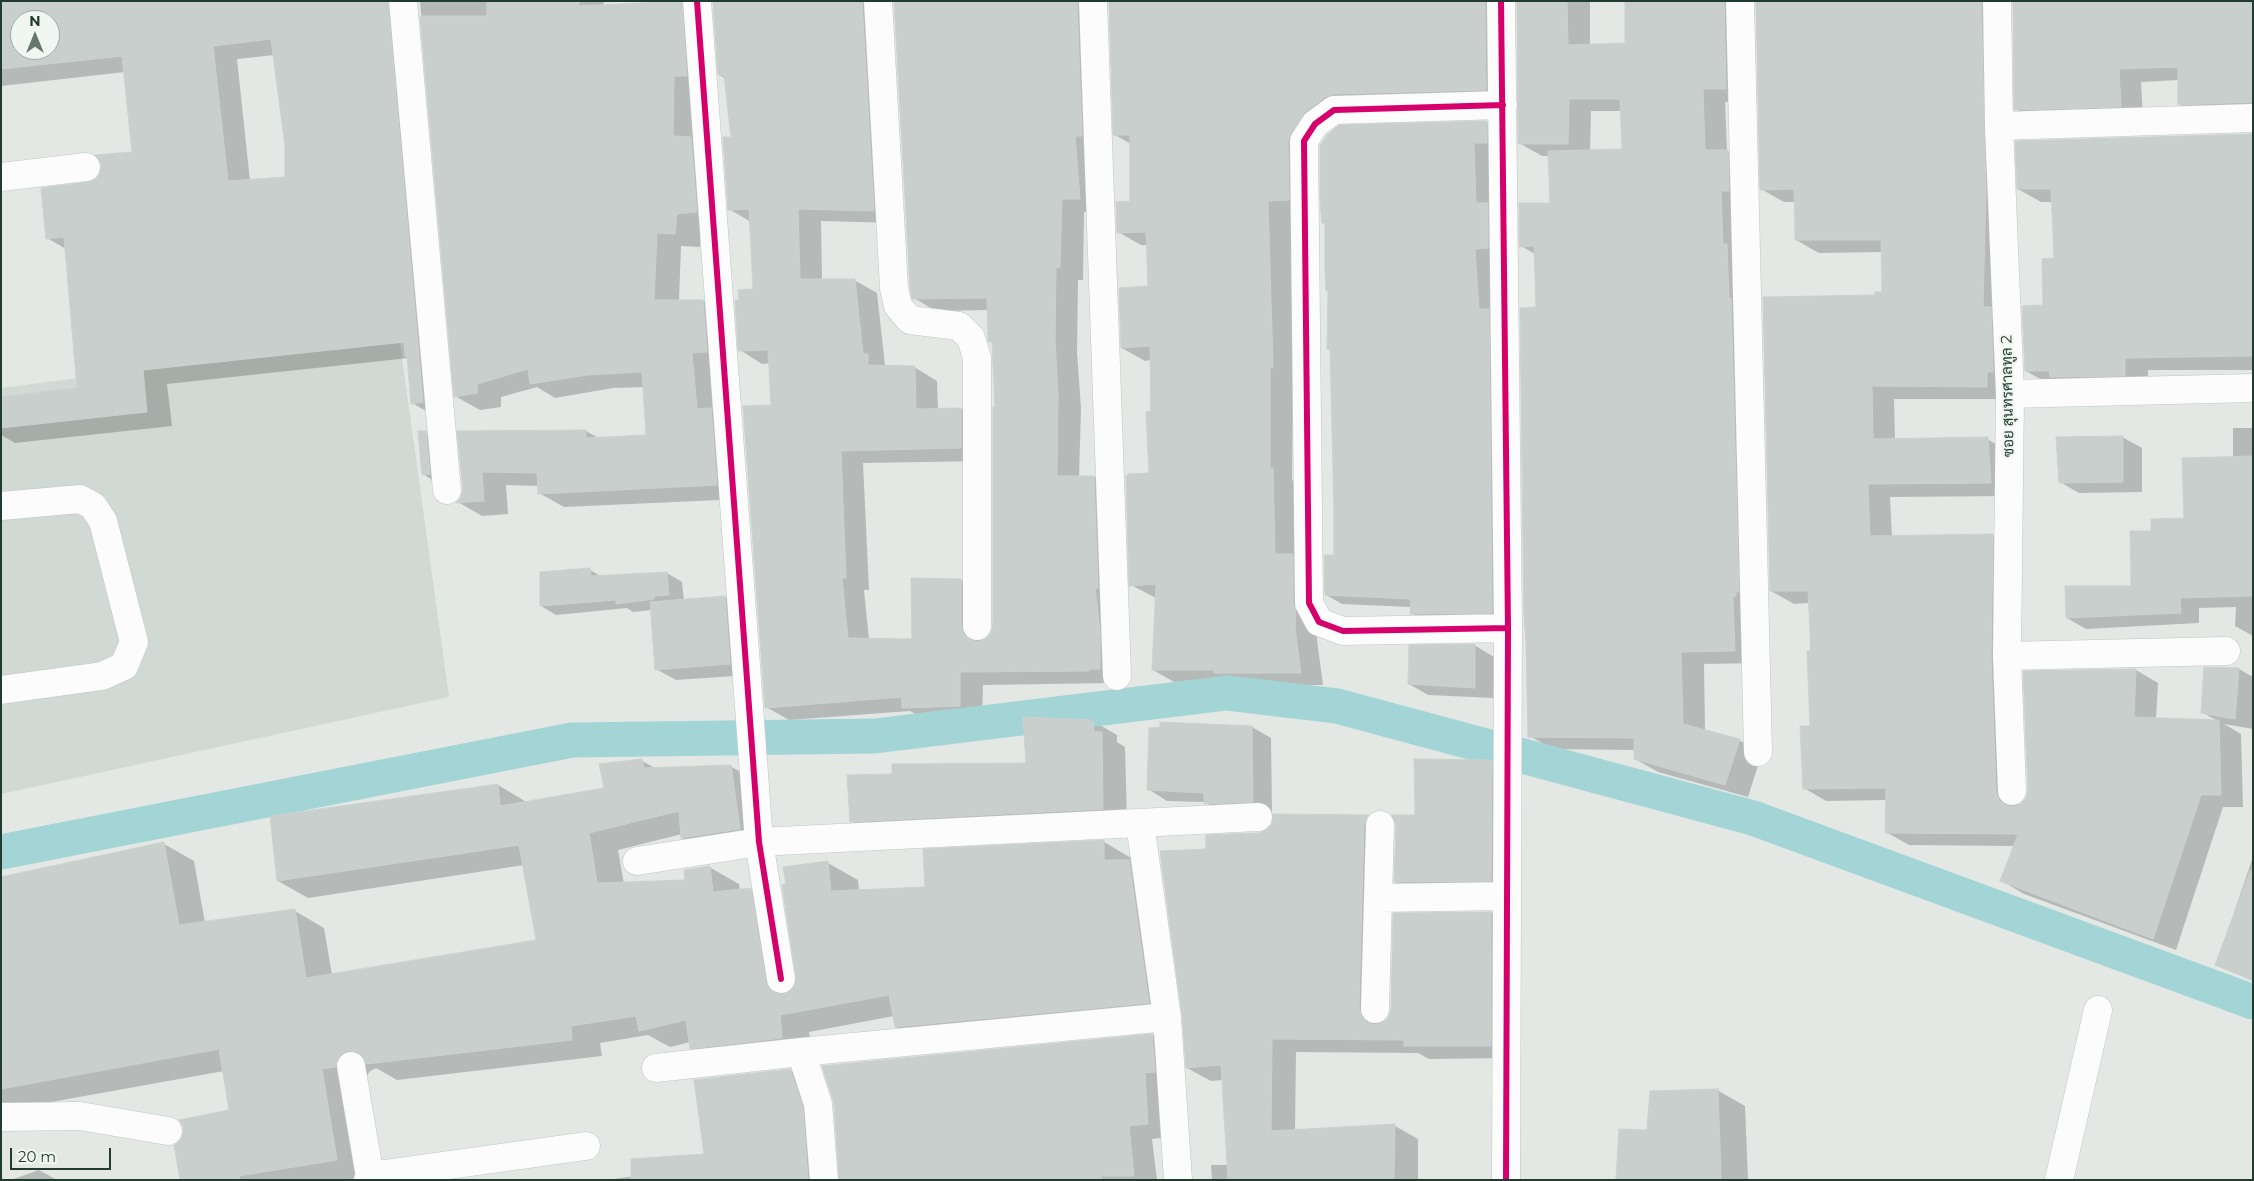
<!DOCTYPE html>
<meta charset="utf-8">
<style>
body{margin:0}
#map{position:relative;width:2254px;height:1181px;overflow:hidden;background:#e3e8e5;font-family:Montserrat,sans-serif}
canvas{display:block}
.frame{position:absolute;inset:0;border:2px solid #213b31;pointer-events:none}
.north{position:absolute;left:10px;top:10px;width:50px;height:50px;box-sizing:border-box;background:#f0f7f3;border:1px solid #9daca5;border-radius:50%;rotate:0deg;font-size:14px;font-weight:700;line-height:20px;text-align:center;color:#213b31}
.north::after{content:'';display:block;margin:auto;width:18px;height:22px;background:#657870;clip-path:polygon(50% 0,100% 100%,50% 72%,0 100%)}
.scale{position:absolute;left:10px;top:1148px;width:101px;height:22px;box-sizing:border-box;border:2px solid #213b31;border-top:0;padding-left:6px;font-size:15px;line-height:18px;white-space:nowrap;color:#213b31;-webkit-text-stroke:4px #f0f7f3;paint-order:stroke}
</style>
<div id="map">
<canvas width="2254" height="1181"></canvas>
<div class="frame"></div>
<div class="north">N</div>
<div class="scale">20 m</div>
</div>
<script>
const ctx = document.querySelector('canvas').getContext('2d');
ctx.lineJoin = 'round';
function paint(path, color) { ctx.fillStyle = color; ctx.fill(path, 'evenodd'); }
const shape = rows => new Path2D(rows.map(r => 'M' + r).join(''));
function stroke(path, color, width, dash) { ctx.strokeStyle = color; ctx.lineWidth = width; ctx.lineCap = dash ? 'butt' : 'round'; ctx.setLineDash(dash || []); ctx.stroke(path); }
function write(font, color, halo, rows, align = 'center') {
  ctx.font = font + ' Montserrat,Sarabun,sans-serif'; ctx.lineWidth = 4.5; ctx.setLineDash([]); ctx.textBaseline = 'middle'; ctx.strokeStyle = halo; ctx.fillStyle = color; for (const [text, x, y, turn = 0] of rows) {
    ctx.save(); ctx.translate(x, y); ctx.rotate((+turn || 0) * Math.PI / 180); ctx.textAlign = isNaN(turn) ? turn : align; if (halo) ctx.strokeText(text, 0, 0); ctx.fillText(text, 0, 0); ctx.restore();
  }
}
paint(shape([
 [400,343,449,697,1,794,1,388,126,372]
]), '#d0d9d4');
paint(shape([
 [12,1,419,1,413,9,437,417,412,403,409,358,167,384,172,426,15,443,1,435,1,398,79,389,66,249,47,238,89,184,96,180,133,153,125,72,1,86,1,2],
 [20,20,50,20,50,50,20,50],
 [275,55,287,146,286,179,250,181,237,59],
 [420,1,604,1,603,6,682,1,706,15,700,247,681,246,679,301,703,301,728,316,741,499,564,507,539,493,539,486,506,485,508,514,482,516,458,502,462,498,464,489,459,432,586,431,600,439,647,436,644,387,613,388,555,398,537,387,501,397,501,407,480,410,455,396],
 [714,1,892,1,896,223,821,221,822,280,854,280,877,293,885,365,914,367,937,381,938,410,961,409,984,422,984,461,863,463,869,590,864,590,869,640,914,640,912,579,961,580,984,593,984,641,992,634,995,580,997,408,994,342,988,310,936,311,914,298,895,1,1106,1,1102,212,1084,212,1083,280,1078,280,1077,352,1081,409,1079,477,1094,477,1117,490,1111,683,983,685,982,719,926,720,910,711,789,720,766,707,772,406,770,363,762,364,740,350,740,301,754,290,751,222,729,209,733,138,726,79,719,75],
 [1110,1,1515,1,1509,102,1348,110,1313,146,1311,212,1291,213,1295,381,1293,381,1292,480,1295,482,1318,626,1317,640,1323,685,1238,685,1232,682,1176,683,1153,670,1156,598,1131,585,1150,474,1151,360,1145,361,1122,348,1149,287,1148,245,1141,245,1118,232,1131,202,1131,144,1115,135],
 [1518,1,1590,1,1590,46,1627,45,1626,1,1754,1,1749,101,1725,102,1727,151,1750,164,1757,663,1704,664,1705,731,1739,740,1762,753,1748,797,1658,772,1635,759,1635,750,1552,749,1530,736,1538,308,1535,254,1521,246,1551,205,1549,156,1542,156,1519,143],
 [1591,111,1622,111,1623,150,1590,151],
 [1757,1,1984,1,2009,399,1894,399,1895,440,1987,439,2010,452,2013,496,1890,497,1892,537,1992,535,2015,548,2014,670,2019,806,2136,670,2158,683,2156,719,2218,721,2203,713,2239,669,2253,677,2253,729,2224,724,2241,734,2243,807,2223,807,2176,950,2024,894,2002,881,2015,846,1909,845,1886,832,1887,800,1826,801,1804,788,1811,727,1810,603,1794,604,1771,591,1876,296,1884,293,1883,252,1819,253,1796,240,1795,202,1784,202,1761,189],
 [2253,1,2253,115,2202,117,2179,104,2179,80,2141,82,2143,119,2038,122,2016,109],
 [1486,122,1502,132,1508,621,1427,623,1412,613,1412,607,1342,604,1326,595,1336,556,1331,351,1328,349,1330,291,1326,224,1323,223],
 [2253,135,2253,370,2148,370,2148,388,2049,384,2026,371,2055,260,2052,202,2041,202,2018,189],
 [2233,428,2253,428,2253,636,2235,626,2236,607,2199,608,2199,623,2086,629,2067,618,2132,587,2152,532,2186,519,2233,458],
 [426,433,435,438,432,480,423,474],
 [2122,437,2142,448,2142,492,2079,493,2060,482],
 [590,570,602,577,667,573,682,582,684,601,725,597,744,608,749,675,676,680,656,669,651,610,633,612,627,608,556,615,541,606],
 [1474,645,1494,657,1494,698,1428,695,1409,684],
 [1093,721,1117,735,1117,742,1125,747,1127,822,875,835,851,821,1027,765],
 [1252,727,1271,738,1272,812,1225,814,1205,802,1167,801,1148,789],
 [642,761,655,768,730,766,760,783,769,846,712,855,682,838,682,834,618,850,624,884,686,882,709,867,739,884,740,890,750,889,780,906,793,990,797,985,828,863,858,880,859,891,926,888,1104,842,1133,859,1178,1020,925,1044,896,1027,894,1016,809,1032,812,1055,720,1065,691,1048,690,1042,670,1047,648,1035,600,1043,602,1056,397,1080,376,1068,370,1071,366,1077,366,1176,346,1180,182,1180,230,1111,224,1071,1,1111,1,878,164,844,194,861,205,923,295,911,324,928,332,975,538,941,524,865,308,898,278,881,498,785,528,803,605,789],
 [1492,762,1511,773,1510,891,1415,893,1395,881,1416,816],
 [1368,816,1392,829,1388,838,1383,1025,1390,1017,1392,1010,1394,915,1491,913,1515,927,1514,1058,1429,1059,1418,1053,1296,1052,1295,1131,1395,1126,1418,1139,1418,1180,1212,1180,1211,1165,1228,1165,1223,1080,1211,1081,1187,1068,1208,850,1259,834],
 [2253,857,2253,981,2216,965],
 [1152,1035,1176,1049,1171,1137,1152,1139,1157,1180,942,1180,835,1102,824,1067],
 [790,1070,814,1084,830,1180,607,1180,664,1172,706,1155],
 [1717,1090,1745,1106,1748,1180,1617,1180,1620,1130,1648,1131],
 [39,1170,57,1180,11,1180]
]), '#0003');
stroke(shape([
 [1,852,572,740,875,736,1227,693,1337,706,1753,818,2253,1002]
]), '#a3d5d6', 35);
const building = shape([
 [1,1,388,1,423,402,411,404,407,356,405,356,404,342,143,370,147,412,1,428,1,397,77,388,64,237,46,239,41,188,88,182,96,179,100,173,101,165,95,155,132,152,122,56,1,69,1,1],
 [20,20,50,20,50,50,20,50,20,20],
 [271,39,285,146,285,177,228,181,213,46,271,39],
 [487,1,579,1,579,6,682,1,687,76,674,76,673,136,691,137,697,212,677,214,675,234,657,233,654,300,703,300,707,352,692,353,697,409,711,408,717,485,538,494,537,473,482,472,484,501,456,503,461,497,463,489,457,431,586,430,586,438,646,435,642,372,587,375,530,384,528,369,477,384,477,393,454,397,420,16,487,16,487,1],
 [713,1,862,1,874,211,798,209,800,279,855,279,863,354,868,354,868,365,915,366,916,409,961,408,961,448,841,451,846,578,842,578,848,638,912,639,911,578,961,579,961,626,963,633,969,639,977,642,985,639,991,633,993,626,993,407,995,407,992,342,988,341,987,298,912,299,910,286,894,1,1077,1,1082,136,1075,136,1080,199,1062,199,1060,267,1056,268,1055,339,1058,395,1057,476,1094,476,1098,588,1095,588,1100,630,1100,669,1089,669,1089,671,960,672,960,706,902,708,902,697,765,708,743,406,771,405,768,350,738,351,735,300,739,300,738,290,753,289,749,209,728,210,723,137,731,137,724,75,718,75,713,1],
 [1109,1,1485,1,1486,90,1334,94,1325,97,1305,112,1291,133,1288,141,1289,200,1268,201,1273,368,1270,368,1270,468,1273,468,1275,554,1293,554,1293,603,1296,612,1295,627,1301,673,1214,673,1214,670,1152,670,1156,584,1129,586,1126,476,1128,476,1128,474,1149,473,1146,412,1151,411,1150,346,1121,348,1119,288,1148,286,1146,232,1117,233,1116,202,1130,201,1130,135,1113,135,1109,1],
 [1517,1,1567,1,1568,45,1625,43,1625,1,1724,1,1726,89,1703,89,1705,150,1728,150,1729,191,1721,191,1723,244,1727,244,1729,298,1731,298,1739,592,1736,592,1736,596,1733,596,1735,651,1681,652,1683,724,1740,739,1725,785,1634,759,1634,738,1528,737,1526,641,1524,616,1520,308,1536,307,1534,246,1519,247,1519,203,1550,203,1548,151,1622,149,1620,99,1569,99,1568,144,1518,144,1517,1],
 [1756,1,1981,1,1986,189,1983,307,1991,307,1993,372,1987,372,1987,387,1872,386,1873,439,1988,437,1991,483,1868,484,1870,536,1993,534,1991,656,1996,792,1999,800,2005,805,2013,807,2021,804,2026,798,2028,791,2023,671,2136,669,2134,717,2219,720,2221,795,2201,795,2153,939,2000,881,2018,834,1885,833,1886,788,1803,789,1800,726,1810,726,1807,651,1811,651,1808,591,1770,591,1763,297,1875,295,1875,292,1882,292,1881,240,1795,240,1794,189,1760,190,1756,1],
 [2013,1,2253,1,2253,102,2178,105,2178,67,2119,69,2121,107,2014,110,2013,1],
 [1487,121,1487,143,1474,143,1476,203,1488,203,1488,248,1475,249,1479,309,1489,309,1492,613,1410,614,1411,599,1325,595,1324,555,1334,555,1334,512,1330,349,1327,349,1328,291,1326,291,1325,270,1325,223,1322,223,1320,199,1320,146,1327,135,1339,125,1487,121],
 [2253,134,2253,356,2125,358,2125,376,2050,377,2049,371,2025,371,2022,306,2043,305,2042,259,2054,258,2051,189,2017,189,2015,141,2253,134],
 [418,431,426,431,430,474,422,475,418,431],
 [2123,436,2123,482,2059,483,2056,437,2123,436],
 [2253,456,2253,596,2180,598,2181,613,2066,618,2065,586,2131,586,2130,531,2151,531,2151,519,2184,518,2182,458,2253,456],
 [590,568,591,576,667,572,669,595,654,596,654,599,616,604,616,600,540,606,540,572,590,568],
 [725,596,730,664,655,670,650,602,725,596],
 [1475,644,1475,688,1408,684,1409,645,1475,644],
 [2204,667,2239,668,2235,719,2201,713,2204,667],
 [1023,717,1093,720,1094,732,1102,732,1103,809,850,822,847,775,892,774,892,764,1026,763,1023,717],
 [1160,722,1252,726,1253,802,1204,804,1204,793,1147,790,1149,728,1160,727,1160,722],
 [642,759,644,768,731,765,740,829,681,838,679,811,589,833,597,883,685,880,684,870,710,866,713,892,751,888,766,981,769,988,775,993,783,994,790,991,795,985,796,977,782,885,786,884,783,867,828,861,831,891,925,887,923,849,1104,840,1104,860,1129,860,1149,1003,895,1027,889,995,780,1015,782,1038,690,1049,686,1020,639,1031,636,1016,571,1026,572,1040,366,1064,363,1056,357,1052,348,1051,341,1054,337,1060,336,1067,322,1069,337,1160,239,1176,240,1180,180,1180,174,1145,180,1141,183,1134,183,1126,179,1120,229,1110,219,1049,1,1089,1,877,164,842,179,925,295,909,306,978,536,940,519,845,277,881,270,816,498,784,500,806,604,788,599,764,642,759],
 [1414,759,1492,760,1491,881,1394,882,1396,825,1391,815,1415,815,1414,759],
 [1273,814,1369,815,1364,825,1359,1009,1362,1017,1367,1023,1374,1025,1382,1023,1388,1018,1391,1010,1393,913,1491,912,1491,1046,1404,1046,1404,1040,1272,1039,1271,1131,1395,1124,1394,1180,1228,1180,1221,1065,1186,1068,1182,1015,1160,851,1206,849,1206,835,1259,833,1266,830,1272,824,1273,814],
 [2250,871,2253,871,2253,980,2215,965,2250,871],
 [1152,1034,1155,1072,1145,1073,1148,1124,1129,1126,1134,1176,1101,1176,1102,1180,839,1180,834,1103,822,1066,1152,1034],
 [790,1069,803,1107,808,1180,631,1180,631,1159,704,1154,694,1080,790,1069],
 [1718,1089,1721,1180,1616,1179,1619,1129,1647,1130,1650,1091,1718,1089]
]);
paint(building, '#c9cfcc');
stroke(building, '#cbd1ce', 1);
const minor = shape([
 [403,1,447,490],
 [697,1,759,842,781,979],
 [878,1,894,288,898,306,910,320,959,326,971,338,977,358,977,626],
 [1093,1,1117,676],
 [1501,1,1508,628,1506,1180],
 [1740,1,1758,752],
 [1997,1,1999,126,2010,394,2007,656,2012,791],
 [1503,105,1334,110,1315,124,1304,141,1309,603,1319,622,1343,631,1508,628],
 [1999,126,2253,118],
 [1,177,86,167],
 [2010,394,2253,388],
 [1,506,80,499,93,506,103,521,134,642,124,666,102,676,1,690],
 [2007,656,2226,651],
 [1140,823,1167,1017,1178,1180],
 [637,861,759,842,1258,817],
 [1378,898,1507,896],
 [1375,1009,1380,825],
 [801,1052,818,1104,824,1180],
 [351,1066,370,1177],
 [656,1068,801,1052,1167,1017],
 [1,1117,80,1116,168,1131],
 [368,1180,370,1177,384,1174,586,1146],
 [2059,1180,2098,1010]
]);
stroke(minor, '#c0c5c2', 29);
stroke(minor, '#fbfcfb', 28);
stroke(shape([
 [697,1,759,842,781,979],
 [1501,1,1508,628,1506,1180],
 [1503,105,1334,110,1315,124,1304,141,1309,603,1319,622,1343,631,1508,628]
]), '#d6006c', 6);
write('15px', '#213b31', '#f0f7f3', [
 ["ซอย สุนทรศาลทูล 2",2008,396,-91]
]);
</script>
